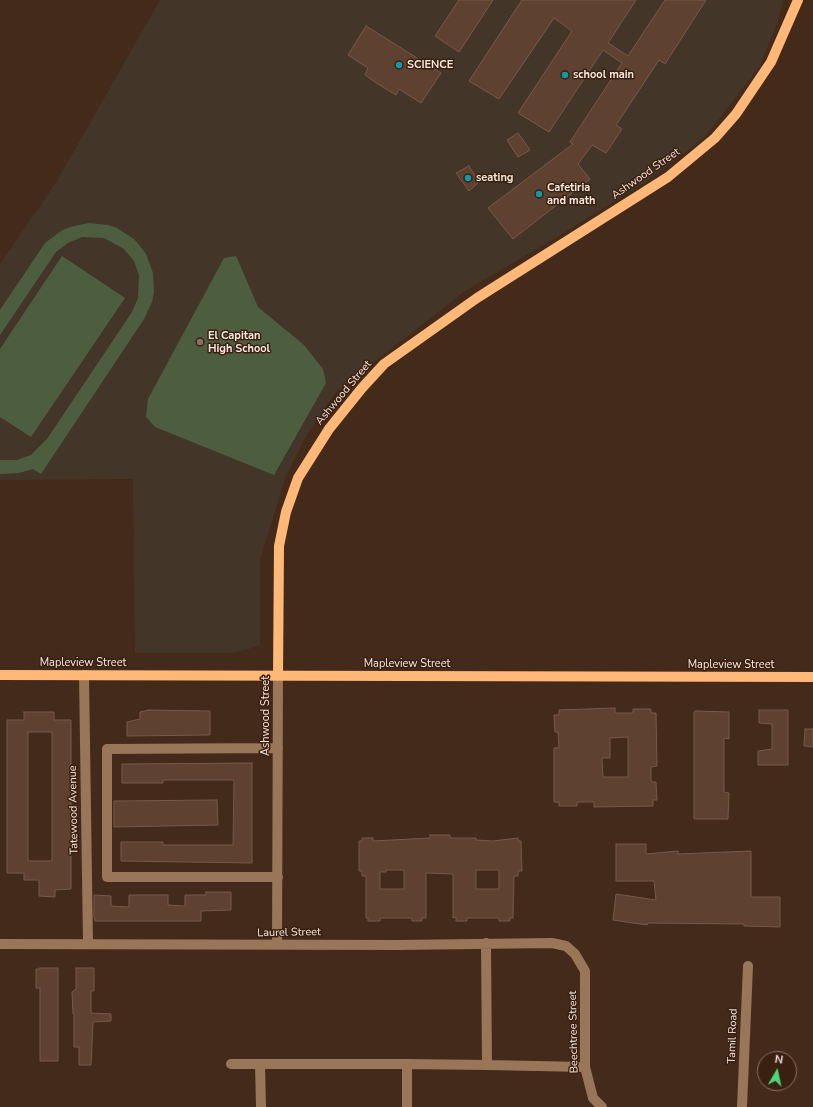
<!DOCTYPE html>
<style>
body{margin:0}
#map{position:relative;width:813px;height:1107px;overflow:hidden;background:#442a1a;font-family:"Nunito Sans",sans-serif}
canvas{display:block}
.north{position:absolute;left:757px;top:1051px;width:40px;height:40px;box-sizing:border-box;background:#3a2011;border:1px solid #877063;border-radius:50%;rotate:9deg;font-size:11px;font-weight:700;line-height:16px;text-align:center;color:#fae8de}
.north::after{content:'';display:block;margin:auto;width:14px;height:18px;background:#49d778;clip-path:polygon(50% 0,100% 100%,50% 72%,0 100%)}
</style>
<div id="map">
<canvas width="813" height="1107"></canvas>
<div class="north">N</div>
</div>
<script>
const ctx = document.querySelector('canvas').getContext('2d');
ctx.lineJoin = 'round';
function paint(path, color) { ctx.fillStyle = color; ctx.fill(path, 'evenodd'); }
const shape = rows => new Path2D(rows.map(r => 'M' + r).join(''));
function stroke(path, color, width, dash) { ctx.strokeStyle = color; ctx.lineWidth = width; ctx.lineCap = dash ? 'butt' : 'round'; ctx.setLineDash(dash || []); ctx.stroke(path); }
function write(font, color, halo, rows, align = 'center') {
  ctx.font = font + ' "Nunito Sans",sans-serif'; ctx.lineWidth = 3; ctx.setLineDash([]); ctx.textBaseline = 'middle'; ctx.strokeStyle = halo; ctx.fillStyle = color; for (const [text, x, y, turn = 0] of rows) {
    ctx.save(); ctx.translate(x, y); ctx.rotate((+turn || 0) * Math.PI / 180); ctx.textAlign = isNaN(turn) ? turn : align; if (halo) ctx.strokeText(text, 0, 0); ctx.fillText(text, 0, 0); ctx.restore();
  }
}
paint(shape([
 [160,0,783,0,778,21,760,66,704,138,644,183,557,237,465,291,335,393,305,438,285,479,260,560,260,645,246,650,230,653,135,653,133,479,0,480,0,264,57,181]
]), '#443529');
paint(shape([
 [89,223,108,225,117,228,134,239,140,246,146,254,153,273,154,292,152,302,144,319,41,474,33,469,19,473,0,474,0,460,17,460,31,455,47,439,132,312,138,298,139,275,134,261,124,249,104,238,82,237,68,243,56,252,0,335,0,310,45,243,61,231,70,227],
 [62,256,125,298,31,437,0,417,0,349],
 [236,256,258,307,304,345,323,369,326,383,274,475,155,427,146,417,148,399,224,258]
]), '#4d5e40');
const building = shape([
 [459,0,493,0,459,52,435,36,459,0],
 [522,0,636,0,608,43,628,56,665,0,706,0,665,64,659,60,616,125,622,129,606,153,592,145,578,164,590,179,513,239,488,208,573,144,570,142,622,63,603,50,549,132,518,113,572,31,554,18,499,99,469,81,522,0],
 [366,26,441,73,421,103,399,89,396,95,378,84,365,75,368,68,348,55,366,26],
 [518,133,530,150,518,157,507,140,518,133],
 [469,166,479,182,469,191,456,173,469,166],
 [615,708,615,713,633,713,633,709,651,709,651,713,656,713,657,766,651,767,651,782,656,782,657,800,653,800,653,806,594,807,594,802,577,802,577,806,559,806,559,802,554,802,554,748,559,748,558,732,555,732,554,715,559,715,559,710,615,708],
 [628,737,628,777,603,777,602,758,610,758,610,738,628,737],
 [149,710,210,711,210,735,127,736,127,722,140,719,140,712,149,710],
 [759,710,788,710,788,765,758,765,758,751,772,749,772,724,759,723,759,710],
 [696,711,729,712,729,739,724,738,724,792,729,793,728,819,694,819,694,712,696,711],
 [24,712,54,712,54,720,71,720,71,889,55,890,55,897,39,896,39,880,24,880,24,873,7,873,7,720,24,720,24,712],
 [28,732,52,732,52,861,28,861,28,732],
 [805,729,813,729,813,747,804,746,805,729],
 [252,763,252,863,121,861,121,842,163,842,163,845,233,845,234,780,163,780,163,783,122,783,122,764,252,763],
 [217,800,218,825,114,827,114,801,217,800],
 [430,835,450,835,450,838,476,838,476,840,493,841,518,838,518,841,521,841,522,871,518,871,518,876,514,876,513,918,510,918,510,921,499,921,499,918,467,918,467,921,456,921,456,917,453,918,453,874,426,873,426,918,422,918,422,921,412,921,412,918,380,918,380,921,368,921,368,918,366,918,366,876,362,876,362,871,359,871,359,841,362,841,362,838,373,838,373,841,430,838,430,835],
 [386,870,404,870,404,889,380,889,380,872,386,872,386,870],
 [476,870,499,870,499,889,476,889,476,870],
 [616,844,646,844,646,854,678,851,678,854,751,851,751,897,780,897,780,927,744,926,744,924,648,923,647,925,613,920,616,894,656,900,654,881,616,881,616,844],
 [206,892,231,892,231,910,201,911,201,921,95,921,94,917,94,895,111,896,111,906,129,907,129,895,168,895,168,905,185,906,185,895,206,895,206,892],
 [40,968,58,968,58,1061,40,1061,40,988,36,988,36,969,40,969,40,968],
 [76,968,94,968,94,991,91,991,91,1013,111,1014,111,1021,93,1022,91,1065,79,1065,79,1047,74,1047,74,1013,73,1014,72,992,76,989,76,968]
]);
paint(building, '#5e4131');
stroke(building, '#775948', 1);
stroke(shape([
 [84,675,88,944],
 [278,877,107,877,107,749,278,748],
 [486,943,487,1065,585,1067],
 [0,944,399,945,552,943,566,946,575,954,585,971,585,1067,593,1098,602,1107],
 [277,944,278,676],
 [231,1064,260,1064,261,1107],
 [260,1064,407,1064],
 [407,1107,407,1064,487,1065],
 [742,1107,748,966]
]), '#987657', 10);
stroke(shape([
 [0,675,813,677],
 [278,676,279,546,286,512,298,478,329,429,362,388,384,364,477,298,668,177,715,138,736,114,771,62,798,0]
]), '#ffb877', 10);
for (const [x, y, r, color] of [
 [399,65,4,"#0f9aa8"],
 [565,75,4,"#0f9aa8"],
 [468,178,4,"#0f9aa8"],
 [539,194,4,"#0f9aa8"],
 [200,342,4,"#8d6e63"]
]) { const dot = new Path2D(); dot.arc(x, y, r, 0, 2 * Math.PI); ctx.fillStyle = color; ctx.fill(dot); stroke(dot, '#3a2011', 1.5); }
write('bold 11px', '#fae8de', '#3a2011', [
 ["SCIENCE",407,65],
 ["school main",573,75],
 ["seating",476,178],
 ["Cafetiria",547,188],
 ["and math",547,201],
 ["El Capitan",208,336],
 ["High School",208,349]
], 'left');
write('11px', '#fae8de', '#3a2011', [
 ["Ashwood Street",646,174,-35],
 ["Ashwood Street",344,393,-50],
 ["Mapleview Street",83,663],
 ["Mapleview Street",407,664],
 ["Mapleview Street",731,665],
 ["Ashwood Street",266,716,-90],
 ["Tatewood Avenue",74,810,-91],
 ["Laurel Street",289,933,-1],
 ["Beechtree Street",574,1032,-91],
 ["Tamil Road",733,1036,-88]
]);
</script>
